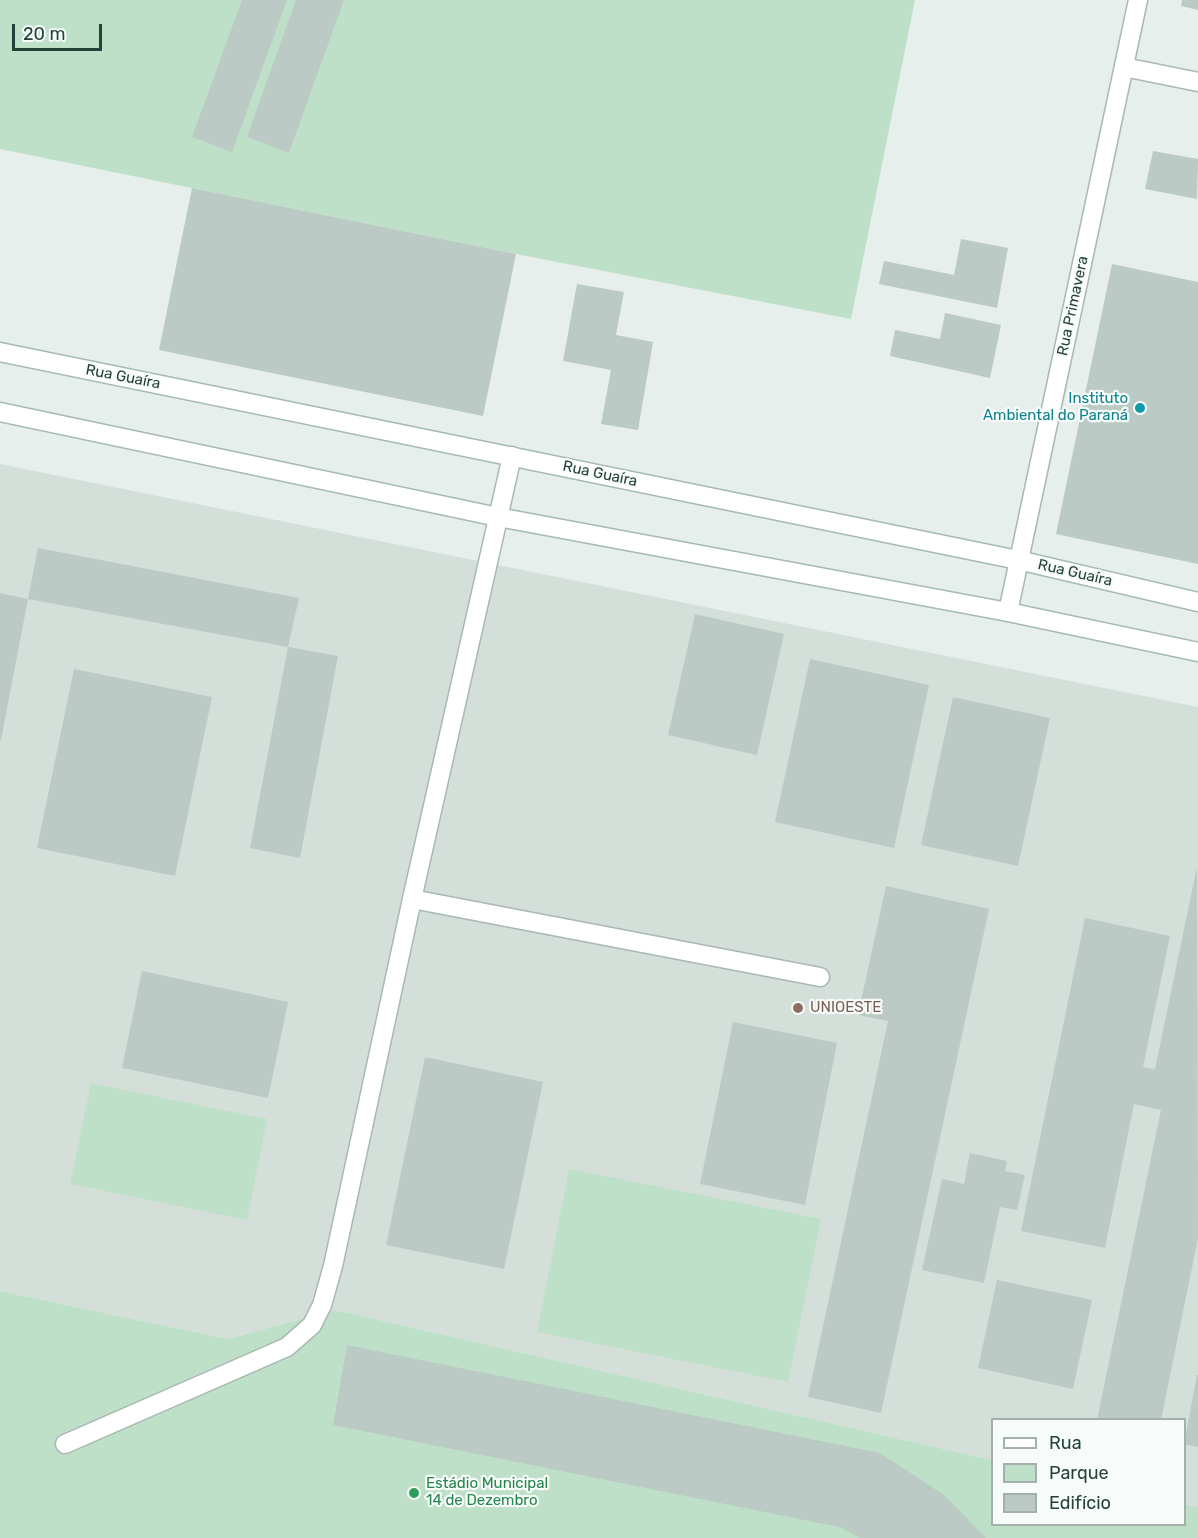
<!DOCTYPE html>
<meta charset="utf-8">
<style>
body{margin:0}
#map{position:relative;width:1198px;height:1538px;overflow:hidden;background:#e6efeb;font-family:Rubik,sans-serif}
canvas{display:block}
.legend{position:absolute;left:991px;top:1418px;width:195px;height:108px;box-sizing:border-box;background:#f7fbf9;border:2px solid #a3b1ad;margin:0;padding:8px 10px;list-style:none;font-size:18px;color:#24423a}
.legend li{display:flex;align-items:center;gap:12px;height:30px}
.legend b{width:30px;border:2px solid #a3b1ad}
.scale{position:absolute;left:12px;top:24px;width:90px;height:27px;box-sizing:border-box;border:3px solid #24423a;border-top:0;padding-left:8px;font-size:18px;line-height:21px;white-space:nowrap;color:#24423a;-webkit-text-stroke:4px #f7fbf9;paint-order:stroke}
</style>
<div id="map">
<canvas width="1198" height="1538"></canvas>
<ul class="legend">
<li><b style="height:8px;background:#fff"></b>Rua</li>
<li><b style="height:16px;background:#bfe0c8"></b>Parque</li>
<li><b style="height:16px;background:#bbcac4"></b>Edifício</li>
</ul>
<div class="scale">20 m</div>
</div>
<script>
const ctx = document.querySelector('canvas').getContext('2d');
ctx.lineJoin = 'round';
function paint(path, color) { ctx.fillStyle = color; ctx.fill(path, 'evenodd'); }
const shape = rows => new Path2D(rows.map(r => 'M' + r).join(''));
function stroke(path, color, width, dash) { ctx.strokeStyle = color; ctx.lineWidth = width; ctx.lineCap = dash ? 'butt' : 'round'; ctx.setLineDash(dash || []); ctx.stroke(path); }
function write(font, color, halo, rows, align = 'center') {
  ctx.font = font + ' Rubik,sans-serif'; ctx.lineWidth = 4.5; ctx.setLineDash([]); ctx.textBaseline = 'middle'; ctx.strokeStyle = halo; ctx.fillStyle = color; for (const [text, x, y, turn = 0] of rows) {
    ctx.save(); ctx.translate(x, y); ctx.rotate((+turn || 0) * Math.PI / 180); ctx.textAlign = isNaN(turn) ? turn : align; if (halo) ctx.strokeText(text, 0, 0); ctx.fillText(text, 0, 0); ctx.restore();
  }
}
paint(shape([
 [0,464,1198,707,1198,1507,1185,1504,1184,1420,992,1420,992,1460,335,1310,228,1339,0,1291]
]), '#d4dfda');
paint(shape([
 [0,0,915,0,851,319,516,254,0,149],
 [91,1083,267,1119,247,1220,70,1184],
 [569,1169,821,1219,788,1382,537,1332],
 [0,1291,228,1339,335,1310,992,1460,992,1524,1184,1524,1185,1504,1198,1507,1198,1538,0,1538]
]), '#bfe0c8');
paint(shape([
 [242,0,287,0,232,152,192,137],
 [296,0,344,0,289,153,247,137],
 [1182,0,1198,0,1198,10,1181,6],
 [1153,151,1198,159,1197,199,1145,189],
 [192,188,516,254,483,416,159,350],
 [961,239,1008,248,997,308,879,284,884,261,954,275],
 [1112,264,1198,282,1198,564,1056,534],
 [577,284,624,292,616,335,653,342,638,430,601,424,611,370,563,361],
 [945,313,1001,325,990,378,890,356,895,330,940,339],
 [38,548,299,598,288,647,28,599],
 [0,593,28,599,1,740,0,740],
 [695,614,784,634,757,755,668,735],
 [288,647,338,656,300,858,250,848],
 [810,659,929,685,894,848,775,822],
 [74,669,212,697,175,876,37,848],
 [953,697,1050,718,1018,866,921,845],
 [1197,867,1198,1238,1161,1420,1097,1420,1161,1110,1134,1104,1105,1248,1021,1231,1085,918,1170,936,1143,1067,1155,1069],
 [886,886,989,909,881,1413,808,1397,888,1021,858,1015],
 [142,971,288,1002,268,1098,122,1068],
 [733,1022,837,1043,805,1205,700,1184],
 [425,1057,543,1082,504,1269,386,1245],
 [970,1153,1007,1161,1005,1171,1025,1175,1017,1210,1000,1207,984,1283,922,1270,942,1179,964,1184],
 [997,1280,1092,1300,1073,1389,978,1368],
 [347,1345,880,1453,944,1495,986,1538,860,1538,839,1527,333,1425],
 [1197,1375,1198,1375,1198,1447,1184,1444]
]), '#bbcac4');
const lane = shape([
 [412,899,820,977],
 [65,1444,287,1347,312,1325,322,1305,333,1266,412,899,512,456]
]);
const street = shape([
 [1124,67,1198,82],
 [1008,612,1138,0]
]);
const secondary = shape([
 [0,352,1018,560,1198,602],
 [0,412,498,517,1008,612,1198,652]
]);
stroke(lane, '#a8b8b2', 21);
stroke(street, '#a8b8b2', 21);
stroke(secondary, '#a4bbb3', 21);
stroke(lane, '#fff', 18);
stroke(street, '#fff', 18);
stroke(secondary, '#fff', 18);
for (const [x, y, r, color] of [
 [1140,408,6,"#0f9aa8"],
 [798,1008,6,"#8d6e63"],
 [414,1493,6,"#2e9e5b"]
]) { const dot = new Path2D(); dot.arc(x, y, r, 0, 2 * Math.PI); ctx.fillStyle = color; ctx.fill(dot); stroke(dot, '#f7fbf9', 2); }
write('15px', '#24423a', '#f7fbf9', [
 ["Rua Primavera",1073,306,-78],
 ["Rua Guaíra",123,377,11],
 ["Rua Guaíra",600,474,12],
 ["Rua Guaíra",1075,573,13]
]);
write('15px', '#0d838f', '#f7fbf9', [
 ["Instituto",1128,399],
 ["Ambiental do Paraná",1128,416]
], 'right');
write('15px', '#785e54', '#f7fbf9', [
 ["UNIOESTE",810,1008]
], 'left');
write('15px', '#27864d', '#f7fbf9', [
 ["Estádio Municipal",426,1484],
 ["14 de Dezembro",426,1501]
], 'left');
</script>
